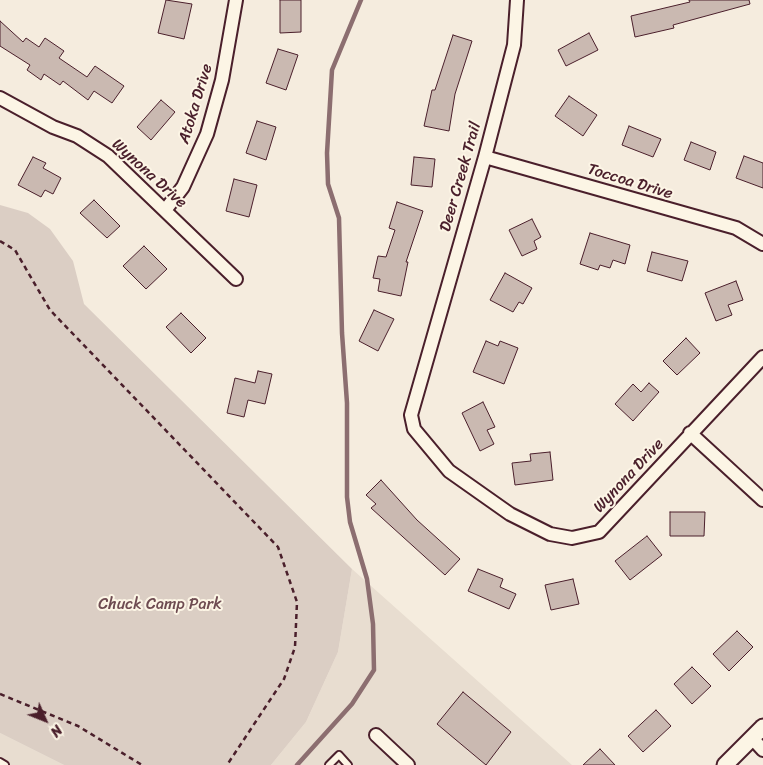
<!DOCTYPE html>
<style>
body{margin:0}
#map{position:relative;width:763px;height:765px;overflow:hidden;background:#f5ecde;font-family:Sriracha,sans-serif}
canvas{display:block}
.north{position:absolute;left:20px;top:695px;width:50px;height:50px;-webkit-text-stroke:4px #fcf5e5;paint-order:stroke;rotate:134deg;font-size:14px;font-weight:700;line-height:20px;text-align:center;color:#4a1f2b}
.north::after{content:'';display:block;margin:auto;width:18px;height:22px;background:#4a1f2b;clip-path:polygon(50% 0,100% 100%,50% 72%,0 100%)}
</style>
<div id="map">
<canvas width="763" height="765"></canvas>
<div class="north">N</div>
</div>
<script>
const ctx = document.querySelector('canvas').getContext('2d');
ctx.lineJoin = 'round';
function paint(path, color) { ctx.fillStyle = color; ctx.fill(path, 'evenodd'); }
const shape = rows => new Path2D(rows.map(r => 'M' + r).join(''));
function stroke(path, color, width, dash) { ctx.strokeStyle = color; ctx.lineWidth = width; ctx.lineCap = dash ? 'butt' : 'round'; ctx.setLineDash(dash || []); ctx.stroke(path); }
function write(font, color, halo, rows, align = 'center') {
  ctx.font = font + ' Sriracha,sans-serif'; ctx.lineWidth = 4; ctx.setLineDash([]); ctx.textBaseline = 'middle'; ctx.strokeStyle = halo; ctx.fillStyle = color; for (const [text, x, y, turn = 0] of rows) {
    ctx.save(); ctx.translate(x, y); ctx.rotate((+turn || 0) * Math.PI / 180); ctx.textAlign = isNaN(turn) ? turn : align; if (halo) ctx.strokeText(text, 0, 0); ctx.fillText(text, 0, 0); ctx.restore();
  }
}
paint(shape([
 [352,569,572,765,271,765,306,722,338,652],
 [0,733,64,765,0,765]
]), '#e8ddd0');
paint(shape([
 [0,205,28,213,50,229,73,261,84,304,352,569,338,652,306,722,271,765,64,765,0,733]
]), '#dbcec4');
stroke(shape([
 [297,765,352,704,374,670,373,624,367,579,350,522,347,497,347,403,342,333,339,218,328,184,327,153,332,70,361,0]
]), '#8c6e70', 4.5);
const building = shape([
 [166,0,192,4,184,39,158,33,166,0],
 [280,0,301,0,301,32,280,33,280,0],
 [689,0,749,0,750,4,673,25,674,28,635,37,631,16,690,2,689,0],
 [0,21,23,42,26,38,39,47,45,38,64,51,59,58,87,77,95,66,124,86,112,103,94,91,88,100,63,81,60,85,44,74,41,80,27,70,30,65,0,46,0,21],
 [589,33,598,50,566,66,558,50,589,33],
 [453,35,472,41,455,94,449,131,424,126,432,90,435,90,453,35],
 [278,49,298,55,286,90,266,83,278,49],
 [569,96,597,115,583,136,555,116,569,96],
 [161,100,175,112,151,140,137,127,161,100],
 [257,121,276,127,266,160,246,153,257,121],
 [629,126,661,139,653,157,622,145,629,126],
 [691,142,716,152,710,170,684,160,691,142],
 [744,156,763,163,763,188,736,178,744,156],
 [33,157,46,163,43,168,61,178,53,194,45,190,41,197,18,185,33,157],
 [414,157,435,159,432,187,411,185,414,157],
 [234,179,257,185,249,217,226,211,234,179],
 [94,200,120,226,107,238,80,213,94,200],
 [397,202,423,211,406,262,408,262,401,296,378,291,380,279,373,278,378,256,386,257,395,230,389,228,397,202],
 [532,219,541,237,534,241,537,249,522,256,509,230,532,219],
 [590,233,630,245,625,264,613,260,610,268,600,265,598,270,580,264,590,233],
 [144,246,167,269,146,289,123,266,144,246],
 [652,252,688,261,682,281,647,271,652,252],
 [505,273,532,288,523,304,519,302,513,312,490,300,505,273],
 [736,281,743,300,728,305,732,315,716,321,705,293,736,281],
 [374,310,394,319,378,351,359,341,374,310],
 [181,313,206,338,191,353,166,327,181,313],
 [686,338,700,353,677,375,663,361,686,338],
 [486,341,498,346,500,341,518,348,504,384,473,372,486,341],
 [258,371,272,374,265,404,248,400,244,417,227,413,235,378,255,383,258,371],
 [649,383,659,392,633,421,615,404,633,384,641,392,649,383],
 [483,402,495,427,487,430,494,444,480,451,462,413,483,402],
 [550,452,553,480,515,485,512,463,531,461,530,454,550,452],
 [381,480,417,520,460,559,445,575,371,508,376,504,366,495,381,480],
 [670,512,705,512,704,536,670,536,670,512],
 [647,536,662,555,630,580,615,561,647,536],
 [478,569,503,579,500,587,516,594,509,609,468,591,478,569],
 [573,579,579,604,551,610,545,585,573,579],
 [737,631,753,647,729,671,713,654,737,631],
 [692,667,711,686,692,704,674,684,692,667],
 [463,692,511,732,486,765,437,724,463,692],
 [656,710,671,726,643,752,628,736,656,710],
 [600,749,615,765,583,765,600,749]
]);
paint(building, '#cab9b1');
stroke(building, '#4a1f2b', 1);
const service = shape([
 [0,762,5,765],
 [329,765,339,755,348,765]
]);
const minor = shape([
 [517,0,514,45,485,157,411,415,414,429,449,471,510,514,550,534,572,538,599,532,763,357],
 [0,98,53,127,77,136,108,156,236,279],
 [485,157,736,228,763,244],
 [166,209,183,187,207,134,222,80,236,0],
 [690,433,763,500],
 [376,735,408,765],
 [752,738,763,750]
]);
const tertiary = shape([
 [725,765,763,727]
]);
stroke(service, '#4a1f2b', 10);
stroke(minor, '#4a1f2b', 16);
stroke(tertiary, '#4a1f2b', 19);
stroke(shape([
 [0,241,15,250,50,310,278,547,297,602,295,647,284,679,227,765],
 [0,694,78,726,142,765]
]), '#4a1f2b', 2.5, [5, 4]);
stroke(service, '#fcf5e5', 6);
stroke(minor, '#fcf5e5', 12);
stroke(tertiary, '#fcf5e5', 15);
write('16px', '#4a1f2b', '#fcf5e5', [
 ["Atoka Drive",196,104,-73],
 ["Wynona Drive",149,174,42],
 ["Deer Creek Trail",461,177,-74],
 ["Toccoa Drive",630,182,17],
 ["Wynona Drive",629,476,-47]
]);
write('16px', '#6e4b51', '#fcf5e5', [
 ["Chuck Camp Park",160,605]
]);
</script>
